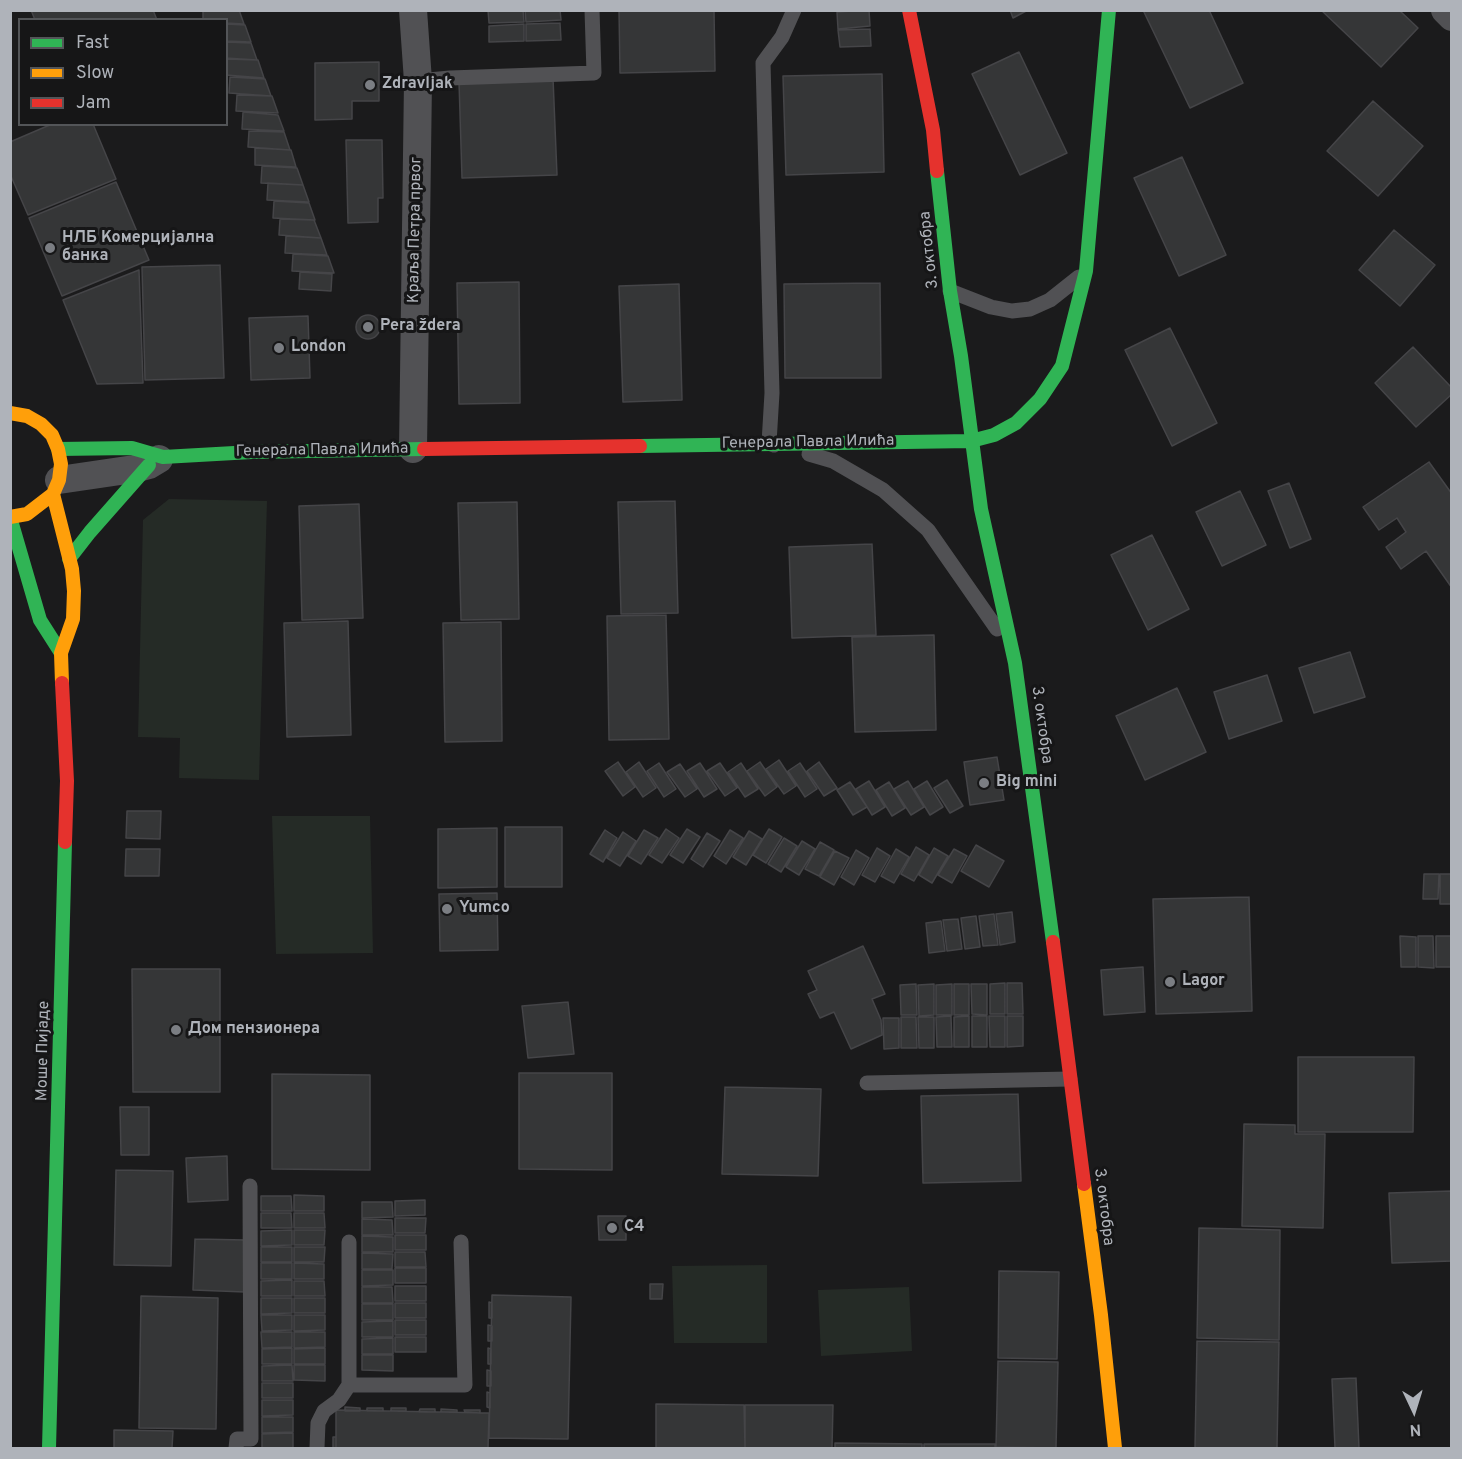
<!DOCTYPE html>
<meta charset="utf-8">
<style>
body{margin:0}
#map{position:relative;width:1462px;height:1459px;overflow:hidden;background:#1b1b1c;font-family:Overpass,sans-serif}
canvas{display:block}
.frame{position:absolute;inset:0;border:12px solid #afb3ba;pointer-events:none}
.legend{position:absolute;left:18px;top:18px;width:210px;height:108px;box-sizing:border-box;background:#161617;border:2px solid #535558;margin:0;padding:8px 10px;list-style:none;font-size:18px;color:#afb3ba}
.legend li{display:flex;align-items:center;gap:12px;height:30px}
.legend b{width:30px;border:2px solid #535558}
.north{position:absolute;left:1384px;top:1381px;width:60px;height:60px;-webkit-text-stroke:4px #161617;paint-order:stroke;rotate:176deg;font-size:16px;font-weight:700;line-height:24px;text-align:center;color:#afb3ba}
.north::after{content:'';display:block;margin:auto;width:21px;height:27px;background:#afb3ba;clip-path:polygon(50% 0,100% 100%,50% 72%,0 100%)}
</style>
<div id="map">
<canvas width="1462" height="1459"></canvas>
<div class="frame"></div>
<ul class="legend">
<li><b style="height:8px;background:#30b455"></b>Fast</li>
<li><b style="height:8px;background:#ff9f0a"></b>Slow</li>
<li><b style="height:8px;background:#e5322d"></b>Jam</li>
</ul>
<div class="north">N</div>
</div>
<script>
const ctx = document.querySelector('canvas').getContext('2d');
ctx.lineJoin = 'round';
function paint(path, color) { ctx.fillStyle = color; ctx.fill(path, 'evenodd'); }
const shape = rows => new Path2D(rows.map(r => 'M' + r).join(''));
function stroke(path, color, width, dash) { ctx.strokeStyle = color; ctx.lineWidth = width; ctx.lineCap = dash ? 'butt' : 'round'; ctx.setLineDash(dash || []); ctx.stroke(path); }
function write(font, color, halo, rows, align = 'center') {
  ctx.font = font + ' Overpass,sans-serif'; ctx.lineWidth = 6; ctx.setLineDash([]); ctx.textBaseline = 'middle'; ctx.strokeStyle = halo; ctx.fillStyle = color; for (const [text, x, y, turn = 0] of rows) {
    ctx.save(); ctx.translate(x, y); ctx.rotate((+turn || 0) * Math.PI / 180); ctx.textAlign = isNaN(turn) ? turn : align; if (halo) ctx.strokeText(text, 0, 0); ctx.fillText(text, 0, 0); ctx.restore();
  }
}
paint(shape([
 [169,499,267,501,259,780,179,778,180,738,138,737,143,520],
 [272,816,370,816,373,953,276,954],
 [767,1265,767,1343,674,1343,672,1266],
 [909,1287,912,1351,821,1356,818,1290]
]), '#252b26');
const building = shape([
 [31,10,153,10,157,20,35,20,31,10],
 [203,10,239,10,244,24,226,23,226,20,203,20,203,10],
 [488,10,523,10,524,22,489,23,488,10],
 [525,10,560,10,561,20,526,22,525,10],
 [619,10,714,10,715,71,620,73,619,10],
 [869,10,870,26,838,29,837,12,869,10],
 [1010,10,1028,10,1013,18,1010,10],
 [1143,10,1209,10,1243,83,1190,108,1143,10],
 [1321,10,1399,10,1418,28,1381,67,1321,10],
 [560,23,561,40,526,41,526,24,560,23],
 [226,24,245,25,251,42,226,41,226,24],
 [524,24,524,41,489,42,489,26,524,24],
 [870,29,871,46,840,47,838,30,870,29],
 [226,42,251,43,257,60,226,58,226,42],
 [1019,52,1067,153,1020,175,972,74,1019,52],
 [226,59,258,60,264,78,226,75,226,59],
 [379,62,379,101,352,101,352,119,315,120,315,63,379,62],
 [882,74,884,172,786,175,783,76,882,74],
 [230,77,265,79,271,96,229,93,230,77],
 [553,78,557,175,462,178,459,82,553,78],
 [237,95,272,96,278,113,236,111,237,95],
 [1373,101,1423,146,1378,196,1327,151,1373,101],
 [243,112,278,115,284,131,242,129,243,112],
 [52,124,93,124,116,179,28,215,10,174,10,142,52,124],
 [249,131,284,132,290,150,248,147,249,131],
 [346,140,382,140,383,198,378,198,378,222,348,223,346,140],
 [255,148,291,150,296,167,255,165,255,148],
 [1182,157,1226,255,1179,276,1134,178,1182,157],
 [262,166,297,168,303,185,261,183,262,166],
 [116,182,149,260,62,296,29,218,116,182],
 [268,183,303,185,309,202,267,200,268,183],
 [274,201,309,203,315,220,273,218,274,201],
 [280,219,314,220,321,238,279,235,280,219],
 [1394,230,1435,265,1400,306,1359,270,1394,230],
 [286,236,321,238,327,255,285,253,286,236],
 [293,254,328,256,334,273,292,271,293,254],
 [220,265,224,378,145,380,142,267,220,265],
 [139,270,143,383,97,384,63,300,139,270],
 [300,272,332,274,331,291,299,289,300,272],
 [519,282,520,403,459,404,457,283,519,282],
 [880,283,881,378,785,378,784,284,880,283],
 [679,284,682,400,623,402,619,286,679,284],
 '356 327a12 12 0 1 1 24 0a12 12 0 1 1-24 0Z',
 [308,316,310,378,251,380,249,318,308,316],
 [1170,328,1217,423,1172,446,1125,350,1170,328],
 [1413,347,1452,388,1452,394,1416,427,1375,383,1413,347],
 [1429,462,1452,494,1452,588,1426,551,1401,569,1386,547,1406,532,1397,518,1379,530,1363,507,1429,462],
 [1289,483,1311,539,1290,548,1268,491,1289,483],
 [1240,491,1266,545,1222,566,1196,512,1240,491],
 [675,501,678,613,621,614,618,502,675,501],
 [517,502,519,619,461,620,458,503,517,502],
 [359,504,363,618,302,620,299,506,359,504],
 [1152,535,1189,609,1148,630,1111,555,1152,535],
 [872,544,876,635,792,638,789,547,872,544],
 [666,615,669,739,609,740,607,616,666,615],
 [348,621,351,735,287,737,284,623,348,621],
 [501,622,502,741,445,742,443,623,501,622],
 [934,635,936,730,855,732,852,637,934,635],
 [1350,652,1365,697,1314,713,1299,668,1350,652],
 [1267,675,1282,721,1229,739,1214,692,1267,675],
 [1177,688,1206,752,1145,780,1116,716,1177,688],
 [997,757,1004,800,970,805,964,762,997,757],
 [779,760,796,786,784,794,766,769,779,760],
 [618,762,635,787,623,796,605,771,618,762],
 [639,762,656,788,643,797,626,772,639,762],
 [760,762,777,787,765,796,747,771,760,762],
 [819,762,837,788,824,796,807,771,819,762],
 [659,763,676,789,664,797,647,771,659,763],
 [700,763,717,789,704,797,687,771,700,763],
 [720,763,737,788,725,796,707,771,720,763],
 [741,763,758,789,745,797,728,772,741,763],
 [800,763,817,789,805,797,788,771,800,763],
 [680,764,697,789,685,797,667,772,680,764],
 [947,780,963,806,950,813,934,788,947,780],
 [869,781,885,807,872,815,856,789,869,781],
 [908,781,924,807,911,815,894,789,908,781],
 [927,781,943,807,930,815,914,789,927,781],
 [850,782,867,807,853,815,837,790,850,782],
 [889,782,905,808,892,816,876,790,889,782],
 [127,811,161,811,160,839,126,838,127,811],
 [505,827,562,827,562,887,505,887,505,827],
 [497,828,497,887,438,888,438,829,497,828],
 [666,829,679,838,662,863,649,855,666,829],
 [687,829,700,837,683,863,670,855,687,829],
 [769,829,782,837,766,863,753,855,769,829],
 [605,830,617,838,603,862,590,854,605,830],
 [644,830,658,838,641,864,628,856,644,830],
 [730,830,743,838,726,864,714,856,730,830],
 [749,831,762,839,746,865,733,857,749,831],
 [623,832,636,841,620,866,607,858,623,832],
 [707,833,720,841,703,867,691,859,707,833],
 [784,838,797,846,781,872,768,864,784,838],
 [802,841,815,849,799,875,786,867,802,841],
 [820,842,834,850,819,876,805,869,820,842],
 [976,845,1004,861,989,887,961,871,976,845],
 [916,847,929,855,914,881,901,874,916,847],
 [877,848,890,856,875,882,862,875,877,848],
 [934,848,948,856,932,883,919,875,934,848],
 [126,849,160,849,159,876,125,876,126,849],
 [896,849,909,857,894,883,881,876,896,849],
 [954,849,967,856,952,883,938,875,954,849],
 [856,850,869,858,854,885,841,877,856,850],
 [835,851,849,858,834,885,820,877,835,851],
 [1424,874,1439,874,1438,899,1423,899,1424,874],
 [1440,874,1452,874,1452,904,1440,904,1440,874],
 [497,893,498,950,440,951,439,894,497,893],
 [1249,897,1252,1011,1156,1014,1153,899,1249,897],
 [1012,912,1015,942,1000,945,996,914,1012,912],
 [994,914,998,945,983,946,979,916,994,914],
 [976,916,980,947,965,949,961,918,976,916],
 [958,919,962,949,947,951,943,920,958,919],
 [941,921,945,951,929,953,926,923,941,921],
 [1400,936,1416,937,1416,967,1401,967,1400,936],
 [1418,936,1433,936,1434,968,1418,967,1418,936],
 [1436,936,1451,936,1451,967,1436,967,1436,936],
 [863,946,885,994,872,999,881,1020,882,1035,851,1049,834,1012,820,1018,808,994,817,990,808,971,863,946],
 [1143,967,1145,1012,1104,1015,1101,970,1143,967],
 [132,969,220,969,220,1092,133,1092,132,969],
 [1005,983,1005,1014,990,1014,990,984,1005,983],
 [1007,983,1022,983,1023,1014,1007,1014,1007,983],
 [916,984,917,1015,901,1015,900,985,916,984],
 [934,984,934,1015,919,1016,918,985,934,984],
 [952,984,952,1015,936,1015,936,985,952,984],
 [954,984,969,984,969,1015,954,1015,954,984],
 [971,984,987,984,987,1015,972,1014,971,984],
 [568,1002,574,1054,528,1058,522,1006,568,1002],
 [951,1016,952,1047,937,1047,936,1017,951,1016],
 [969,1016,969,1047,954,1047,954,1017,969,1016],
 [972,1016,987,1016,987,1047,972,1047,972,1016],
 [989,1016,1005,1016,1005,1047,990,1047,989,1016],
 [1007,1016,1023,1016,1023,1046,1007,1047,1007,1016],
 [901,1017,916,1017,917,1048,901,1048,901,1017],
 [918,1017,934,1017,934,1048,919,1048,918,1017],
 [883,1018,899,1018,899,1048,884,1049,883,1018],
 [1298,1057,1414,1057,1413,1132,1298,1132,1298,1057],
 [519,1073,612,1073,612,1170,519,1169,519,1073],
 [272,1074,370,1075,370,1170,272,1169,272,1074],
 [725,1087,821,1089,818,1176,722,1174,725,1087],
 [1018,1094,1021,1181,923,1183,921,1096,1018,1094],
 [120,1107,149,1107,149,1155,121,1155,120,1107],
 [1244,1124,1295,1125,1295,1134,1325,1134,1323,1228,1242,1226,1244,1124],
 [227,1156,228,1200,188,1202,186,1158,227,1156],
 [116,1170,173,1171,171,1266,114,1265,116,1170],
 [1452,1191,1452,1261,1392,1263,1389,1193,1452,1191],
 [294,1195,324,1196,324,1211,294,1211,294,1195],
 [261,1196,291,1196,292,1211,261,1211,261,1196],
 [425,1200,425,1215,395,1216,395,1201,425,1200],
 [362,1202,392,1202,393,1217,362,1218,362,1202],
 [261,1213,291,1213,292,1228,261,1228,261,1213],
 [294,1213,324,1213,325,1228,294,1228,294,1213],
 [598,1216,626,1216,626,1240,599,1240,598,1216],
 [395,1218,426,1218,425,1233,395,1233,395,1218],
 [362,1219,392,1220,393,1235,362,1235,362,1219],
 [1199,1228,1280,1230,1279,1340,1197,1338,1199,1228],
 [292,1230,292,1245,261,1246,261,1231,292,1230],
 [294,1230,325,1230,324,1245,294,1245,294,1230],
 [395,1235,426,1235,426,1250,395,1250,395,1235],
 [362,1236,393,1237,393,1252,362,1252,362,1236],
 [195,1239,246,1240,245,1292,193,1290,195,1239],
 [261,1247,292,1247,292,1262,261,1262,261,1247],
 [294,1247,325,1247,324,1262,294,1262,294,1247],
 [395,1252,425,1252,426,1267,395,1267,395,1252],
 [362,1253,393,1254,392,1269,362,1269,362,1253],
 [261,1263,292,1263,292,1279,261,1279,261,1263],
 [294,1263,324,1264,324,1279,294,1279,294,1263],
 [395,1268,426,1268,426,1283,395,1283,395,1268],
 [362,1270,393,1270,393,1285,362,1286,362,1270],
 [999,1271,1059,1272,1057,1359,998,1358,999,1271],
 [292,1280,292,1296,261,1296,261,1281,292,1280],
 [294,1281,324,1281,325,1296,294,1296,294,1281],
 [650,1284,663,1284,662,1299,650,1299,650,1284],
 [395,1286,426,1286,426,1301,395,1301,395,1286],
 [362,1287,392,1287,393,1303,362,1303,362,1287],
 [492,1295,571,1297,568,1439,489,1438,492,1295],
 [141,1296,218,1298,216,1429,139,1428,141,1296],
 [261,1298,292,1298,292,1313,261,1314,261,1298],
 [294,1298,325,1298,325,1313,294,1313,294,1298],
 [489,1302,492,1303,492,1318,489,1318,489,1302],
 [395,1303,426,1303,426,1318,395,1318,395,1303],
 [362,1304,393,1304,393,1320,362,1320,362,1304],
 [261,1315,292,1315,292,1330,262,1331,261,1315],
 [294,1315,325,1315,325,1330,294,1331,294,1315],
 [395,1320,426,1320,426,1335,395,1335,395,1320],
 [393,1321,393,1337,362,1337,362,1322,393,1321],
 [488,1325,492,1326,492,1341,488,1341,488,1325],
 [261,1332,292,1332,292,1347,262,1348,261,1332],
 [294,1332,325,1332,325,1347,294,1348,294,1332],
 [395,1337,426,1337,426,1352,395,1352,395,1337],
 [393,1338,393,1354,362,1354,362,1339,393,1338],
 [1197,1341,1279,1342,1277,1448,1195,1448,1197,1341],
 [292,1348,292,1364,262,1364,262,1349,292,1348],
 [325,1348,325,1364,294,1364,294,1349,325,1348],
 [488,1348,491,1349,491,1364,488,1364,488,1348],
 [362,1355,393,1355,393,1371,362,1370,362,1355],
 [998,1361,1058,1362,1056,1448,996,1447,998,1361],
 [292,1365,293,1381,262,1381,262,1366,292,1365],
 [294,1365,325,1365,325,1381,294,1380,294,1365],
 [487,1370,491,1371,491,1386,487,1386,487,1370],
 [1356,1378,1359,1448,1335,1448,1332,1379,1356,1378],
 [262,1383,293,1383,293,1398,262,1398,262,1383],
 [487,1392,490,1393,490,1408,487,1407,487,1392],
 [262,1400,293,1400,293,1415,262,1416,262,1400],
 [656,1404,744,1405,745,1448,656,1448,656,1404],
 [745,1405,833,1405,832,1448,745,1448,745,1405],
 [345,1407,360,1408,360,1411,345,1411,345,1407],
 [367,1408,383,1408,383,1411,367,1411,367,1408],
 [391,1408,406,1408,406,1411,391,1411,391,1408],
 [420,1409,435,1409,435,1412,419,1412,420,1409],
 [441,1409,457,1410,457,1412,441,1412,441,1409],
 [336,1410,489,1413,488,1448,336,1448,336,1410],
 [464,1410,480,1410,480,1413,465,1412,464,1410],
 [262,1417,293,1417,293,1432,262,1433,262,1417],
 [114,1430,173,1431,172,1448,114,1448,114,1430],
 [293,1433,293,1448,262,1448,262,1434,293,1433],
 [333,1437,336,1437,336,1448,333,1448,333,1437],
 [835,1443,922,1444,922,1448,835,1448,835,1443],
 [924,1444,995,1444,995,1448,924,1448,924,1444]
]);
paint(building, '#353637');
stroke(building, '#454548', 1.5);
stroke(shape([
 [418,81,450,78,594,73,592,10],
 [950,291,991,307,1012,311,1030,309,1050,300,1079,277],
 [774,445,769,443,772,393,763,63,782,37,794,10],
 [809,454,833,461,883,490,928,530,997,629],
 [867,1083,1070,1079],
 [349,1385,465,1385,461,1242],
 [236,1448,237,1439,251,1439,250,1186],
 [317,1448,318,1423,324,1411,339,1400,349,1385,349,1242]
]), '#515154', 15);
stroke(shape([
 [413,10,418,81,413,449],
 [1445,10,1452,17],
 [59,480,134,469,149,465,159,459]
]), '#515154', 28);
stroke(shape([
 [937,171,950,291,961,356,981,509,1015,663,1053,942],
 [640,446,971,441,994,435,1016,423,1040,399,1062,366,1086,271,1109,10],
 [58,449,132,448,163,457,252,452,424,449],
 [10,517,40,620,61,653],
 [69,559,90,532,149,465],
 [49,1448,65,842]
]), '#30b455', 14);
stroke(shape([
 [10,413,27,416,41,424,52,435,58,449,61,464,59,480,53,494,27,514,10,517],
 [53,494,72,569,74,591,73,619,61,653,62,683],
 [1084,1184,1101,1315,1115,1448]
]), '#ff9f0a', 14);
stroke(shape([
 [909,10,933,130,937,171],
 [424,449,640,446],
 [62,683,67,781,65,842],
 [1053,942,1084,1184]
]), '#e5322d', 14);
for (const [x, y, r, color] of [
 [370,85,6,"#7b7e83"],
 [50,248,6,"#7b7e83"],
 [368,327,6,"#7b7e83"],
 [279,348,6,"#7b7e83"],
 [984,783,6,"#7b7e83"],
 [447,909,6,"#7b7e83"],
 [1170,982,6,"#7b7e83"],
 [176,1030,6,"#7b7e83"],
 [612,1228,6,"#7b7e83"]
]) { const dot = new Path2D(); dot.arc(x, y, r, 0, 2 * Math.PI); ctx.fillStyle = color; ctx.fill(dot); stroke(dot, '#161617', 2); }
write('bold 16px', '#afb3ba', '#161617', [
 ["Zdravljak",382,85],
 ["НЛБ Комерцијална",62,239],
 ["банка",62,257],
 ["Pera ždera",380,327],
 ["London",291,348],
 ["Big mini",996,783],
 ["Yumco",459,909],
 ["Lagor",1182,982],
 ["Дом пензионера",188,1030],
 ["C4",624,1228]
], 'left');
write('16px', '#afb3ba', '#161617', [
 ["Краља Петра првог",416,230,-89],
 ["3. октобра",930,250,-96],
 ["Генерала Павла Илића",808,443,-1],
 ["Генерала Павла Илића",322,451,-1],
 ["3. октобра",1041,725,82],
 ["Моше Пијаде",44,1051,-89],
 ["3. октобра",1103,1207,83]
]);
</script>
